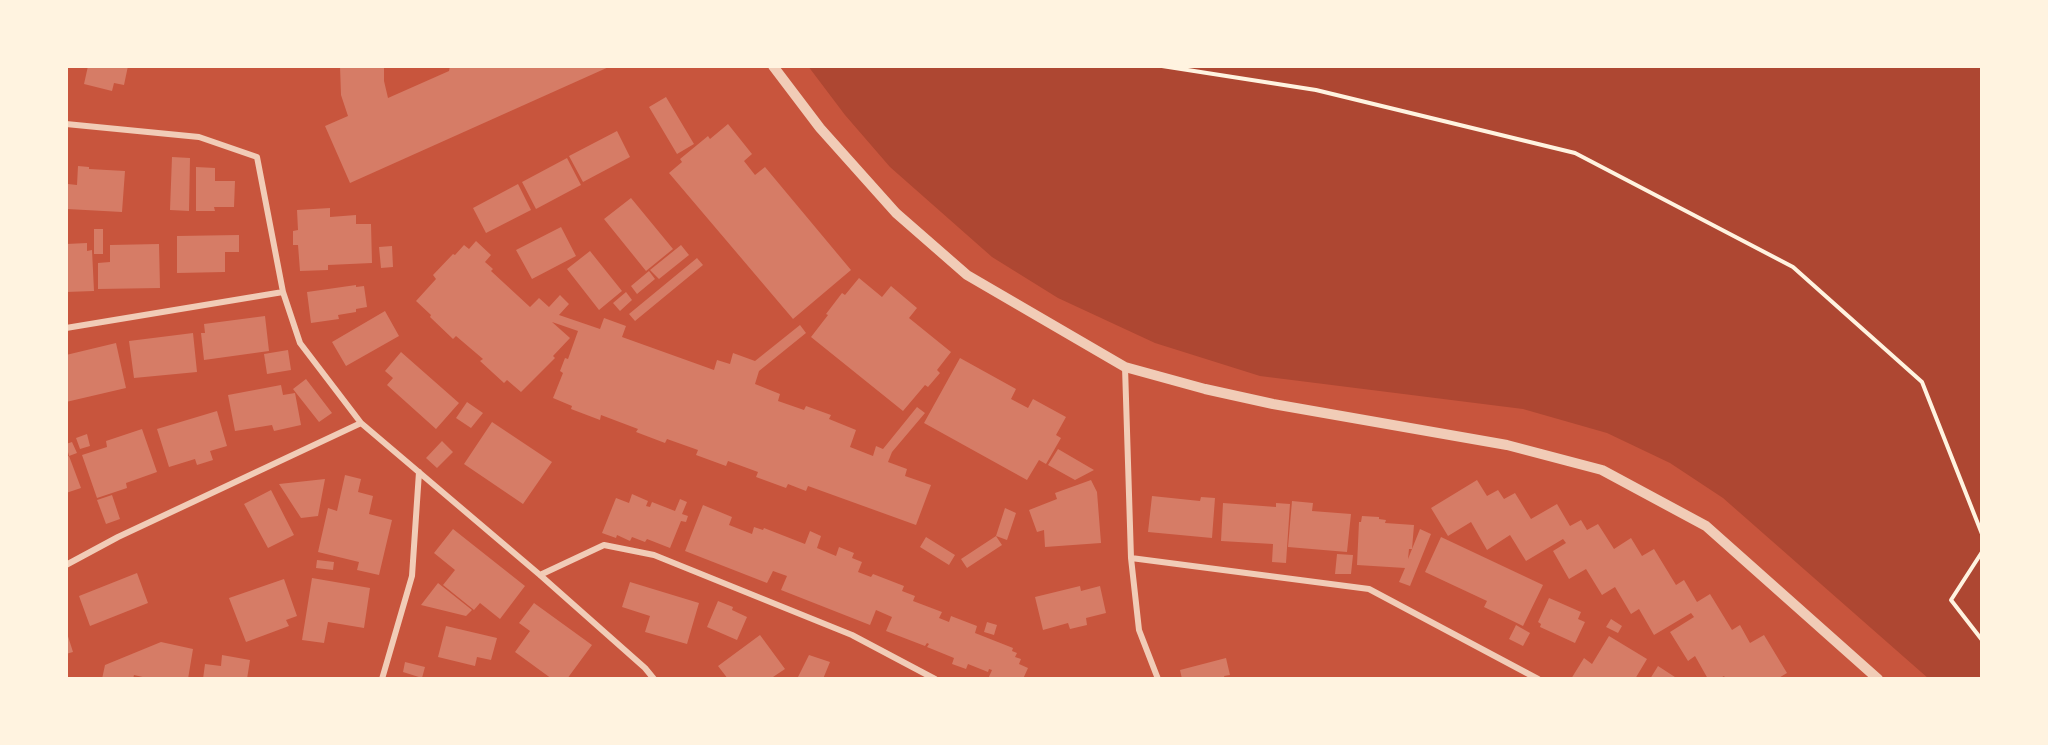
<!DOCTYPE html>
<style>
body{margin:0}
#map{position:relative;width:2048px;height:745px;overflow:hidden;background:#c8553d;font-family:"Space Grotesk",sans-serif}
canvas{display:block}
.frame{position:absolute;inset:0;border:68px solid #fff3e0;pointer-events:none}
</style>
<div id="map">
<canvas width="2048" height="745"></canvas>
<div class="frame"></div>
</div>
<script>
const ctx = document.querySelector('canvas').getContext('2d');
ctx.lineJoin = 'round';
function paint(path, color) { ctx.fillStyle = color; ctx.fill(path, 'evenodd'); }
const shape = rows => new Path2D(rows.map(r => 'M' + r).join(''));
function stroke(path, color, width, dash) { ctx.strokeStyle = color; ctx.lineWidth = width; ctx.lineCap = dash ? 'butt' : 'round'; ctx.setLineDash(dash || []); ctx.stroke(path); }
paint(shape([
 [808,66,1982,66,1982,679,1929,679,1723,498,1670,463,1607,433,1523,409,1260,376,1155,343,1058,298,992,257,890,167,845,115]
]), '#ae4732');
paint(shape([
 [88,66,128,66,124,85,114,83,112,91,84,84],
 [340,66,384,66,384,81,388,98,449,71,450,66,611,66,350,183,325,126,348,116,341,95],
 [666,97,694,144,677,154,649,107],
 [728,124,752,154,744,161,755,175,765,167,851,270,793,319,669,173,682,162,680,159,708,136,710,139],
 [617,131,630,157,583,182,569,156],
 [172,157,190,158,189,211,170,210],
 [567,158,581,185,536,209,522,182],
 [78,166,89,167,89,169,125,171,122,212,67,209,68,184,77,185],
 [196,167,215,168,215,181,235,181,234,207,214,207,215,211,196,211],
 [518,184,531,210,486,233,473,208],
 [631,198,673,249,646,271,604,219],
 [330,208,330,217,356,215,356,224,371,224,372,263,328,265,328,270,300,271,298,245,293,245,293,231,298,230,297,210],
 [561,227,576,256,532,279,516,250],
 [94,229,103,229,103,254,94,254],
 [239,235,239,252,225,252,225,272,177,273,177,236],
 [476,241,491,255,485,262,493,269,491,271,530,307,539,298,549,307,560,295,569,304,559,315,600,329,604,318,626,326,622,337,714,370,717,360,730,364,733,353,755,361,800,325,806,333,759,371,755,384,780,394,778,401,804,410,806,406,831,415,829,419,856,430,850,447,873,456,876,446,883,449,917,407,925,413,892,452,888,462,907,469,905,476,931,485,916,525,808,486,806,491,788,484,786,488,756,477,758,472,728,461,726,466,696,455,698,450,667,439,665,443,636,432,638,429,601,415,600,420,571,409,572,406,553,398,563,373,560,371,565,358,568,359,578,331,552,322,570,338,553,356,555,358,521,392,507,380,504,383,480,361,483,359,456,336,453,339,430,317,431,315,416,301,436,279,433,275,453,254,455,255,464,245,469,249],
 [87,243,87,251,92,250,94,291,66,292,66,244],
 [159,244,160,288,98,289,98,263,110,262,110,245],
 [681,245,689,255,659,279,650,270],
 [392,246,393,267,381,268,379,247],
 [590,251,622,291,599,310,567,269],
 [697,258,703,265,635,321,629,314],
 [649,271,655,279,637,294,631,286],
 [859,278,882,297,891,286,917,308,909,318,951,352,937,370,940,373,928,387,925,385,903,411,811,337,828,315,826,314,842,293,845,295],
 [356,285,356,287,364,286,367,307,356,309,356,312,338,315,339,319,311,323,307,292],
 [626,292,632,300,620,311,613,303],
 [385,311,399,336,346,366,332,342],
 [265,316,269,351,204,360,201,333,205,333,204,324],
 [193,333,197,372,134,378,129,341],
 [116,343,126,388,66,402,66,355],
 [288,350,291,370,267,374,264,354],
 [401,352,459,403,436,429,387,385,393,378,385,371],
 [960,358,1016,389,1011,399,1028,408,1033,399,1066,417,1056,435,1061,438,1046,464,1039,460,1027,480,924,423],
 [306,379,332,413,319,422,293,389],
 [281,385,283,395,295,393,301,425,274,431,272,425,235,431,228,395],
 [467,402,483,413,471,428,456,418],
 [217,411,227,446,210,451,213,460,197,465,195,459,169,467,157,429],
 [492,422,552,462,523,504,464,464],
 [142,429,157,472,126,483,127,488,97,498,82,455,107,447,106,441],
 [87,434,90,446,80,449,76,438],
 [442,441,453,452,437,468,426,458],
 [72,442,77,453,69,456,66,444],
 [1058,449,1094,470,1075,480,1048,465],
 [69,456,81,488,66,493,66,457],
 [345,475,361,479,358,492,373,496,369,514,392,520,379,575,357,570,359,562,318,552,328,508,337,511],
 [325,479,318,516,301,518,279,484],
 [1091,480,1097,492,1101,543,1045,547,1044,530,1037,532,1029,510,1057,499,1055,493],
 [1477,480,1487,496,1498,490,1504,499,1515,493,1531,519,1557,504,1570,526,1581,520,1587,530,1598,524,1614,549,1631,538,1642,556,1654,549,1676,585,1684,580,1697,602,1710,594,1732,630,1740,625,1750,643,1764,635,1787,673,1777,679,1726,679,1724,676,1719,679,1708,679,1695,656,1688,661,1670,632,1694,617,1691,613,1654,635,1639,609,1631,614,1615,587,1602,595,1586,569,1569,579,1553,551,1566,543,1563,539,1526,561,1510,535,1487,550,1471,522,1448,536,1431,508],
 [271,490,294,535,268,548,244,504],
 [632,494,648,501,646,506,650,507,652,502,675,511,680,499,687,502,682,514,688,516,686,522,681,521,670,548,647,539,645,542,632,537,630,541,617,535,616,538,602,533,616,498,629,503],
 [112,495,120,519,106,524,97,500],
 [1152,496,1200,501,1201,497,1215,498,1212,538,1148,532],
 [1292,501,1313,503,1312,511,1351,514,1347,552,1288,547],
 [1223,503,1276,507,1276,503,1290,504,1286,563,1272,562,1273,544,1221,541],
 [703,505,732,517,729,525,752,534,754,527,763,530,764,528,805,544,810,531,821,536,817,548,836,556,839,547,854,553,852,558,862,562,858,572,871,577,873,574,904,586,902,591,915,596,913,601,942,612,939,618,949,622,951,616,977,626,975,633,1013,648,1012,651,1017,653,1015,657,1021,659,1019,664,1028,668,1023,679,988,679,992,670,989,669,988,672,968,664,966,669,952,664,954,658,927,647,929,644,927,643,925,646,886,631,892,617,876,610,870,625,781,590,787,576,773,571,767,583,685,551],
 [1005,508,1016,513,1007,540,996,536],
 [1362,516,1379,517,1379,519,1386,520,1385,523,1414,525,1412,549,1409,549,1408,559,1420,529,1431,534,1410,586,1399,582,1405,568,1357,565,1359,522,1361,522],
 [453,529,525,586,500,619,480,603,474,610,443,585,455,570,434,553],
 [996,536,1002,545,967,568,961,559],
 [926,537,955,555,949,565,920,547],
 [1441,537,1543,585,1523,626,1484,607,1487,601,1425,572],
 [1337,554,1353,555,1351,574,1335,574],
 [317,560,334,562,333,570,316,568],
 [137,573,148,603,90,626,79,596],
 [312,578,370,588,364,628,328,622,324,643,302,640],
 [284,579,297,616,286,620,289,626,246,642,229,598],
 [630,582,699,603,687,644,645,632,650,616,622,607],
 [438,583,472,610,466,616,421,605],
 [1080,586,1081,591,1100,586,1106,613,1086,618,1087,625,1070,629,1068,623,1043,630,1035,597],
 [1549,598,1581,612,1578,619,1585,622,1575,643,1540,627,1541,624,1538,622],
 [718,601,733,607,732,610,747,617,737,640,707,627],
 [534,603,592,645,567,679,552,679,515,652,530,631,519,623],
 [1611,619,1622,626,1618,633,1606,627],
 [987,622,997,625,994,635,984,632],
 [1516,625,1530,633,1523,646,1509,639],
 [446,626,497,638,491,660,477,657,475,666,438,657],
 [66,630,73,652,66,654],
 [760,635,785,669,770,679,728,679,718,666],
 [1609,636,1647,659,1635,679,1571,679,1584,658,1592,664],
 [161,642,193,649,188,679,151,679,134,675,133,679,102,679,105,665],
 [222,655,250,660,247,679,203,679,205,664,221,666],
 [809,655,830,662,823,679,797,679],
 [1226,658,1230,675,1224,676,1225,679,1182,679,1180,670],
 [405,662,425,667,422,678,403,672],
 [1658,666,1678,679,1650,679]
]), '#d67c66');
stroke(shape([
 [1162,66,1316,90,1575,153,1793,267,1922,382,1982,534],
 [1982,552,1951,600,1982,640]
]), '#fff3e0', 4);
stroke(shape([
 [66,124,199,137,257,157,283,292,300,343,361,423,540,575,645,668,654,679],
 [66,328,283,292],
 [1125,367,1131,558,1139,630,1158,679],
 [1131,558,1369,589,1538,679],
 [66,565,118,537,361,423],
 [540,575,604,545,654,555,852,635,935,679],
 [382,679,412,576,419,472]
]), '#f1ccb7', 6);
stroke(shape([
 [773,66,820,128,896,213,967,275,1125,367,1205,389,1273,404,1507,445,1602,470,1706,526,1878,679]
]), '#f1ccb7', 10);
</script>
